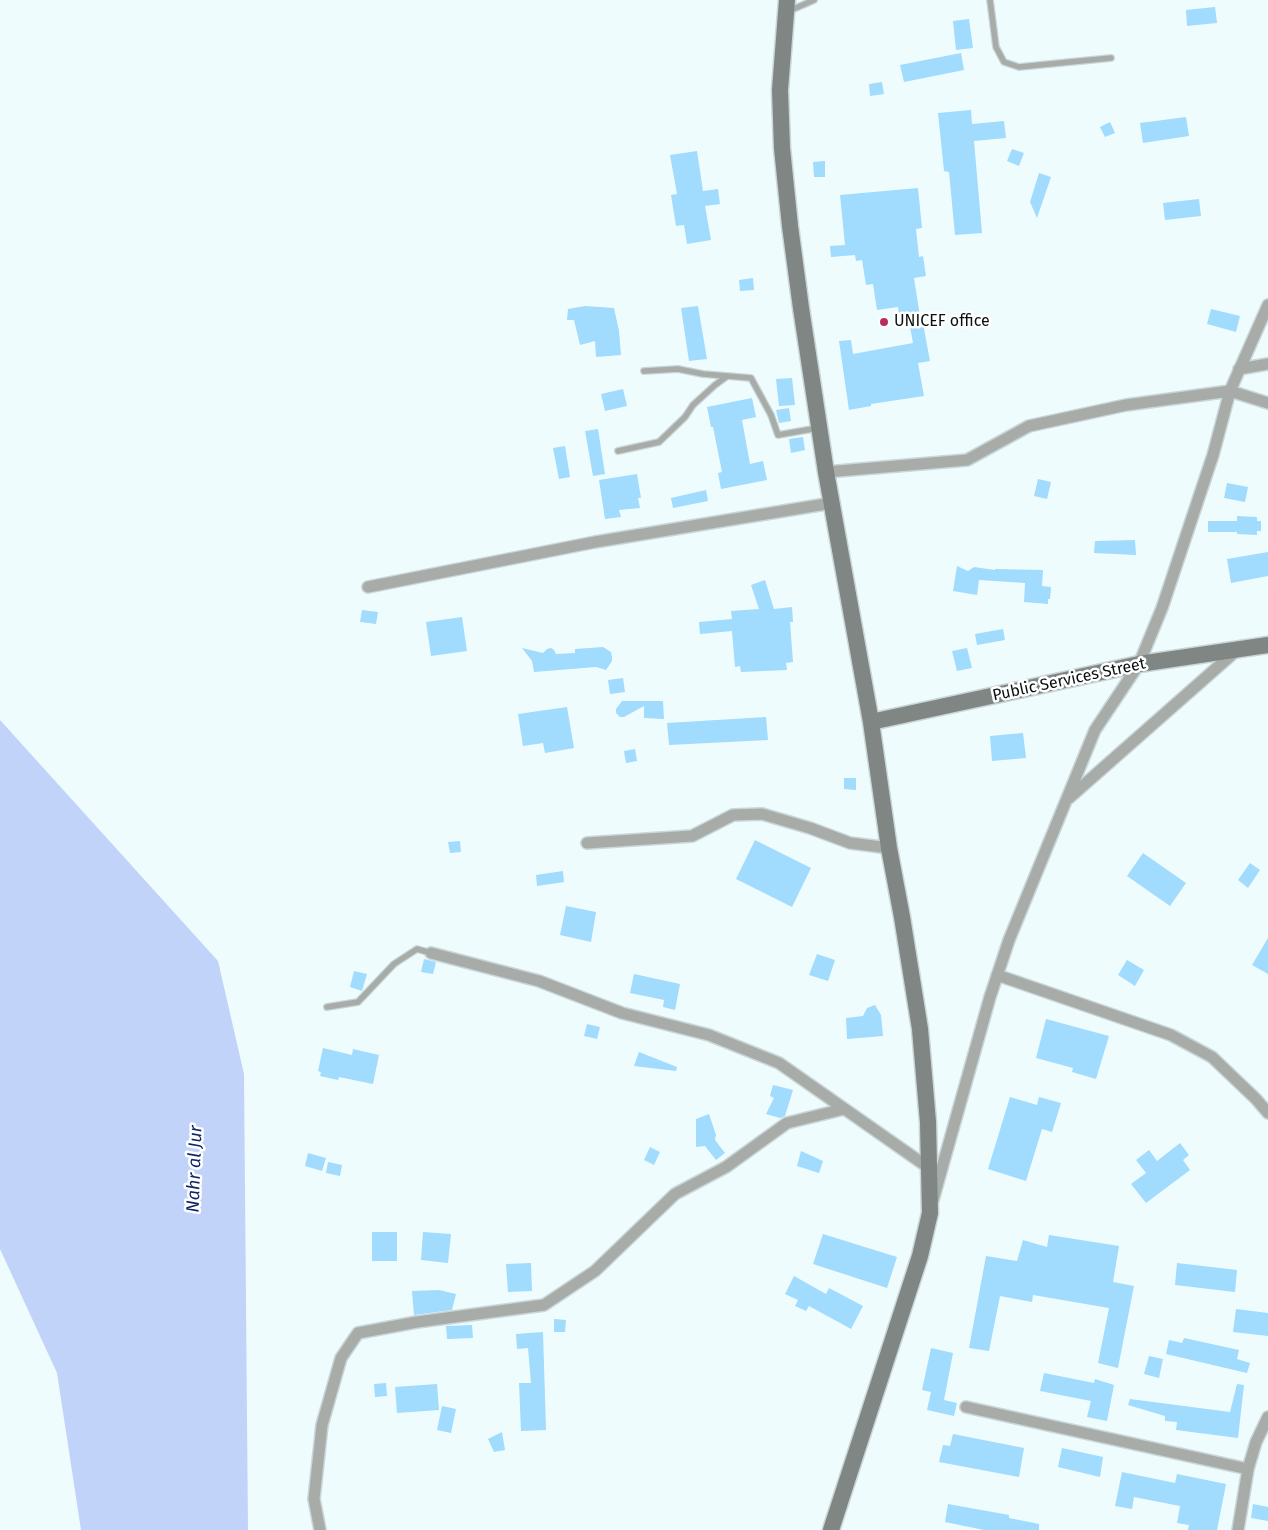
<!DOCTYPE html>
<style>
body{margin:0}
canvas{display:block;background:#effcfd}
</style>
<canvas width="1268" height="1530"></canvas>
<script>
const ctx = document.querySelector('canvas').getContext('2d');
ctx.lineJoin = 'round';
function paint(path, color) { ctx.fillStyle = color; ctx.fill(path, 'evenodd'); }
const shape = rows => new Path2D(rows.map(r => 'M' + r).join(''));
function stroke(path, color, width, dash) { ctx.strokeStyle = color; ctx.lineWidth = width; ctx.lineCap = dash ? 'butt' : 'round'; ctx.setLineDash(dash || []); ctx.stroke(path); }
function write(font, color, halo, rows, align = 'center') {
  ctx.font = font + ' "Fira Sans",sans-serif'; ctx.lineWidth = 5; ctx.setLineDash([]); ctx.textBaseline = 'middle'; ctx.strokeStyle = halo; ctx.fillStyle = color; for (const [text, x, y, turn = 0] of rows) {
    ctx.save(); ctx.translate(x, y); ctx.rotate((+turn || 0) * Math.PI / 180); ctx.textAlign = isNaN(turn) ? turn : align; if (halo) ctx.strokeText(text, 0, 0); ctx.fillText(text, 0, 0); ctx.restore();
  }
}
paint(shape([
 [0,720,218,961,244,1074,248,1530,81,1530,57,1373,0,1249]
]), '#c2d3fa');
paint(shape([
 [1215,7,1217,23,1187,26,1186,10],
 [969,19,973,48,956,50,953,21],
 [961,53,964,70,904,82,900,65],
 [882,82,884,94,870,96,869,84],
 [971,110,972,124,1004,121,1006,138,974,141,982,233,955,235,949,172,944,171,938,113],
 [1186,117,1189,136,1143,143,1140,123],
 [1110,122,1115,133,1105,137,1100,127],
 [1012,149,1024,153,1019,166,1007,161],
 [697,151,703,191,718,189,720,204,705,206,711,240,687,244,684,225,676,226,671,195,677,194,670,155],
 [825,161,825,177,814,177,813,162],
 [1039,173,1051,177,1037,218,1030,202],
 [918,188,922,228,916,229,919,257,923,256,926,276,914,278,921,323,923,323,930,361,918,363,924,396,871,404,871,406,849,410,839,341,851,340,853,354,913,343,909,321,900,322,898,307,877,310,873,284,866,285,862,260,856,261,855,255,831,257,830,246,845,245,840,195],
 [1199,199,1201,216,1165,220,1163,203],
 [753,278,754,290,740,291,739,280],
 [585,306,614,308,619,331,621,355,596,357,595,341,580,345,574,320,567,320,568,309],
 [698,306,707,359,689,361,681,308],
 [1211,309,1240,316,1236,332,1207,324],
 [792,378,795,405,779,406,776,379],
 [623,389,627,406,605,411,601,394],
 [752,398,756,417,742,420,750,464,763,461,767,480,721,489,718,473,722,472,713,427,711,427,707,407],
 [789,408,791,421,779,423,776,410],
 [598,429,605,474,593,476,585,431],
 [803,437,805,450,791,453,789,439],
 [565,446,570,477,559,479,553,448],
 [637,474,641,498,638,498,640,508,619,510,621,517,605,519,599,480],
 [1038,479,1051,482,1047,499,1034,496],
 [1227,483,1248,487,1245,502,1224,498],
 [706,490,708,501,673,508,671,498],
 [1237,516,1257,517,1257,521,1261,521,1261,531,1257,531,1257,535,1237,534,1237,532,1208,532,1208,521,1237,521],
 [1135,540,1136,555,1094,553,1095,541],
 [1268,552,1268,576,1231,583,1227,559],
 [957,566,968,571,974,567,995,570,995,569,1043,570,1042,586,1051,587,1050,599,1048,599,1048,604,1024,602,1025,583,979,580,977,595,953,591],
 [765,580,774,609,792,607,793,622,790,622,793,662,786,663,787,670,741,672,740,666,735,667,732,631,700,634,699,622,732,619,731,611,759,609,751,585],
 [362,610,378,612,376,624,360,622],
 [462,617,467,651,431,656,426,622],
 [1003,629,1005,640,977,645,975,634],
 [603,647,611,652,612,657,612,661,606,670,596,667,534,672,532,661,522,648,543,653,547,649,551,648,554,650,556,654,575,653,575,649],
 [967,648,972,668,957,671,952,651],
 [623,678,625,692,610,694,608,680],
 [622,701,663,701,664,719,644,718,644,706,624,717,620,717,616,713,616,709],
 [567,707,574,748,545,753,543,743,523,746,518,714],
 [766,717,768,740,669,745,667,723],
 [1023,733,1026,758,992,761,990,736],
 [635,749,637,761,626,763,624,751],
 [844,778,856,778,856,790,844,789],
 [755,840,811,868,792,907,736,879],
 [460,841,461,852,450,853,448,842],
 [1143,853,1186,883,1170,906,1127,876],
 [1250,863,1260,870,1248,888,1238,880],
 [563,871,564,882,537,886,536,875],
 [566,906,596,912,591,942,560,935],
 [1268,938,1268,974,1252,965],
 [817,954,835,960,828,981,809,975],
 [424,959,436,962,433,974,421,972],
 [1127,960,1144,970,1135,986,1118,975],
 [354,971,367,974,362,991,350,987],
 [634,974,680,984,675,1010,663,1007,664,1000,630,993],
 [875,1005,881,1015,883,1036,847,1039,846,1018,863,1016,867,1008],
 [1046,1019,1109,1036,1096,1079,1072,1072,1073,1068,1036,1058],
 [587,1024,600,1027,597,1039,584,1036],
 [323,1048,352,1055,353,1049,379,1055,373,1084,339,1077,338,1080,320,1076,321,1072,318,1071],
 [639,1052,677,1067,676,1071,634,1066],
 [773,1085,793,1090,785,1116,780,1118,766,1114,774,1098,770,1096],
 [1010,1097,1037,1105,1039,1097,1061,1103,1052,1132,1042,1129,1026,1181,988,1169],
 [709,1114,716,1135,715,1140,725,1153,716,1160,705,1146,696,1147,696,1119],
 [1180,1143,1189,1155,1183,1160,1190,1170,1146,1203,1131,1184,1146,1173,1136,1160,1149,1150,1157,1161],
 [650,1147,660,1152,654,1165,644,1160],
 [801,1151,823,1161,819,1173,797,1166],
 [308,1153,326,1158,322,1171,305,1166],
 [328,1162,342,1165,340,1176,326,1173],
 [372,1232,397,1232,397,1261,372,1261],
 [423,1232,451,1234,448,1263,421,1260],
 [823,1234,897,1257,887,1288,813,1264],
 [1049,1235,1119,1246,1113,1282,1134,1286,1118,1368,1098,1363,1109,1308,1033,1295,1032,1302,1000,1296,989,1351,969,1348,986,1256,1017,1261,1023,1240,1047,1247],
 [531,1263,532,1291,508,1292,506,1264],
 [1177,1263,1237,1270,1235,1292,1175,1285],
 [794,1276,826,1294,829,1288,863,1306,851,1329,809,1306,806,1311,795,1306,798,1300,785,1294],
 [439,1290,456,1294,452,1310,414,1315,412,1291],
 [1236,1309,1268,1313,1268,1336,1233,1332],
 [554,1319,566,1320,565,1332,554,1332],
 [472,1325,473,1338,447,1339,446,1326],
 [543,1332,546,1430,521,1431,519,1383,531,1383,528,1348,517,1349,516,1334],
 [1184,1338,1239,1350,1237,1359,1250,1363,1247,1373,1166,1354,1169,1340,1182,1343],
 [931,1348,953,1353,944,1400,957,1403,954,1416,927,1410,931,1392,922,1390],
 [1149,1356,1163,1359,1159,1378,1144,1374],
 [1044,1373,1094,1383,1095,1379,1114,1385,1107,1421,1087,1417,1091,1401,1040,1391],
 [386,1383,387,1396,375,1397,374,1384],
 [437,1384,439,1410,397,1413,395,1387],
 [1237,1384,1244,1385,1238,1438,1176,1430,1177,1422,1165,1421,1165,1416,1128,1405,1130,1399,1230,1412],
 [442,1406,456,1409,451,1433,437,1430],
 [502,1432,505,1450,494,1452,488,1439],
 [953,1434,1024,1448,1019,1477,939,1462,943,1445,950,1446],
 [1062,1448,1103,1457,1100,1477,1058,1467],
 [1122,1472,1175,1483,1177,1474,1226,1484,1217,1530,1188,1530,1189,1525,1177,1523,1180,1506,1134,1497,1132,1509,1115,1506],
 [948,1504,1009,1515,1009,1518,1039,1524,1039,1530,984,1530,945,1522],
 [1253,1504,1268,1507,1268,1521,1251,1518]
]), '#a1dbfd');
const lane = shape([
 [990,0,996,47,1004,62,1019,67,1111,58],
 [789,11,814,0],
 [644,371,678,369,703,374,751,378,771,415,778,435,818,428],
 [618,451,659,442,685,417,693,405,715,385,726,377],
 [327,1007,358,1002,394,964,417,949,431,953]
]);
const street = shape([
 [1239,369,1268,364],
 [826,472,967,460,1029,426,1126,405,1230,391,1268,403],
 [368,587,595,542,832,503],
 [1069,798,1237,650],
 [587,843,692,836,733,815,762,814,810,828,850,843,889,848],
 [431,953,539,981,622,1013,709,1035,779,1063,929,1168],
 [997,975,1171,1035,1212,1057,1256,1099,1268,1113],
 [933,1200,990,997,1009,940,1095,730,1139,664,1162,608,1213,455,1230,391,1268,305],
 [966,1407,1248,1469],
 [320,1530,314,1499,322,1425,341,1358,358,1333,417,1322,544,1305,595,1271,675,1194,726,1167,787,1123,844,1109],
 [1238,1530,1248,1469,1256,1442,1268,1417]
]);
const secondary = shape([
 [787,0,780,90,782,148,790,226,801,308,826,472,871,722,889,848,902,917,920,1029,928,1122,930,1213,920,1256,831,1530],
 [871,722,1139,664,1268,645]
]);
stroke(lane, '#cad6d7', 8);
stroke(street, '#cad6d7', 14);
stroke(secondary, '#cad6d7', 19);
stroke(lane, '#a7aca9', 5.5);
stroke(street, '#a7aca9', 11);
stroke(secondary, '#7f8683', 16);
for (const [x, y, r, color] of [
 [884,322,5,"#b92c5f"]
]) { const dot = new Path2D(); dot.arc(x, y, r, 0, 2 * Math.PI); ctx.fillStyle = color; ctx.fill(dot); stroke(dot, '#fff', 2); }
write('16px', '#0a0f0f', '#fff', [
 ["UNICEF office",894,322]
], 'left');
write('16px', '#0a0f0f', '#fff', [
 ["Public Services Street",1069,680,-12]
]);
write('italic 18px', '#11256b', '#fff', [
 ["Nahr al Jur",195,1169,-88]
]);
</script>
